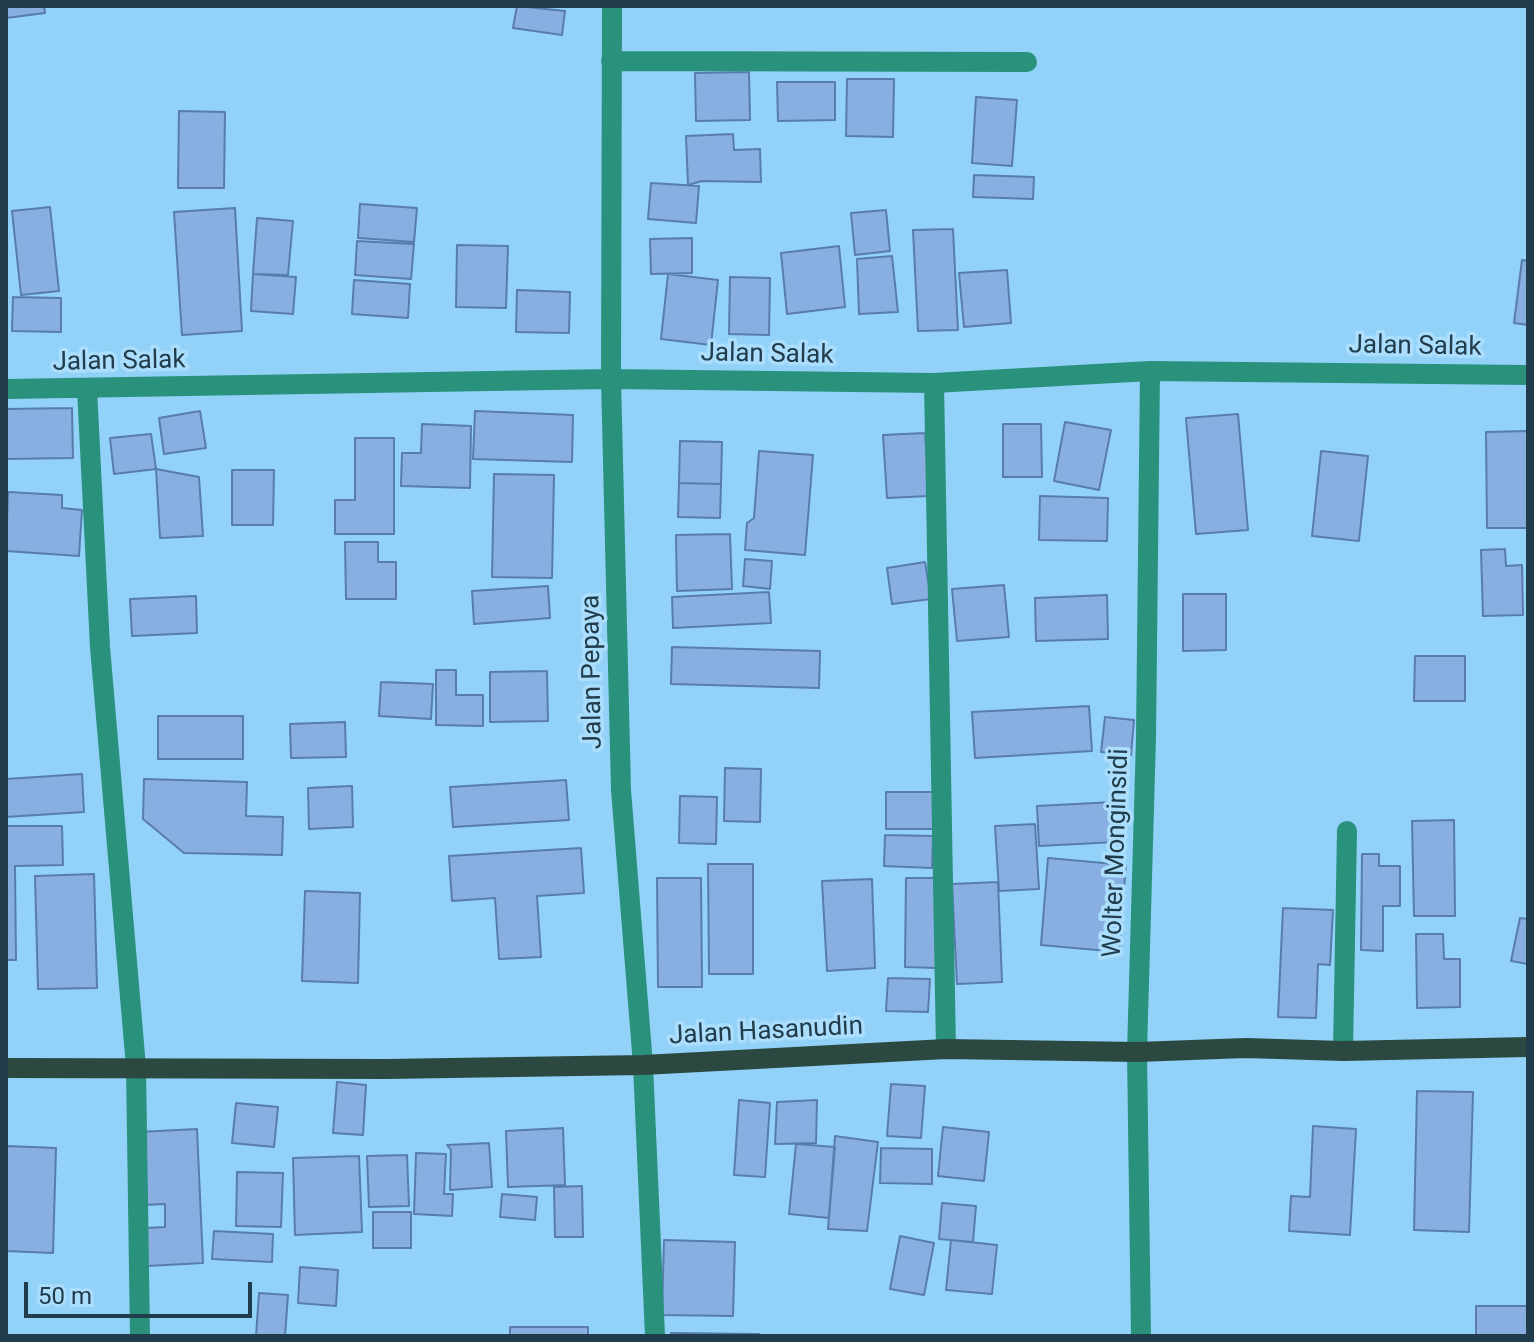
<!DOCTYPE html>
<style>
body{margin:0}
#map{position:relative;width:1534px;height:1342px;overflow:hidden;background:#92d2f9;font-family:Roboto,sans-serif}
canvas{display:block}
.frame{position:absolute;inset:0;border:8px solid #213c4b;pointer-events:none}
.scale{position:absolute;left:24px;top:1282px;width:228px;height:36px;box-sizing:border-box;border:4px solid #213c4b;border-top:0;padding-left:10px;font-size:24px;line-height:28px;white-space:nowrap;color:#213c4b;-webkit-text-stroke:6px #abddfd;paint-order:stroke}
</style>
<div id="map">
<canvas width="1534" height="1342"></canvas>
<div class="frame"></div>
<div class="scale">50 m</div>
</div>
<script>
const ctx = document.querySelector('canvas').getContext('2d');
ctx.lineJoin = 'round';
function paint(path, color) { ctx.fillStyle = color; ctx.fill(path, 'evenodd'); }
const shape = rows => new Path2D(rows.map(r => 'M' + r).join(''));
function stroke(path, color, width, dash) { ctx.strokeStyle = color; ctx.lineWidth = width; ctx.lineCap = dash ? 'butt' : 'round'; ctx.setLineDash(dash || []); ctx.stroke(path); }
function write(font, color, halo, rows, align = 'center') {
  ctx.font = font + ' Roboto,sans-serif'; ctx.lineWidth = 7; ctx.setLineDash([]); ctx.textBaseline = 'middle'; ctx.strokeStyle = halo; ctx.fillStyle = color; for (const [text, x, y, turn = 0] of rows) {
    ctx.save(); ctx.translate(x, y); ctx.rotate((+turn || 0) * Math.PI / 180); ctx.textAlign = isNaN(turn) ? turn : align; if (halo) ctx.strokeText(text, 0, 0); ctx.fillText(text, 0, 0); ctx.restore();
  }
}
const building = shape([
 [6,6,44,6,45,13,6,18,6,6],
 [517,6,565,11,562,35,513,28,517,6],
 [749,72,750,120,696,121,695,73,749,72],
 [847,79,894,79,893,137,846,136,847,79],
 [777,82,835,82,835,120,778,121,777,82],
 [976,97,1017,100,1012,166,972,163,976,97],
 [179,111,225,112,224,188,178,188,179,111],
 [733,134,734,150,760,149,761,182,702,181,688,185,686,136,733,134],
 [974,175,1034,177,1033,199,973,197,974,175],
 [651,183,699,186,696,223,648,219,651,183],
 [360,204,417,208,414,242,358,238,360,204],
 [50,207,59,291,21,295,12,211,50,207],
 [235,208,242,331,182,335,174,212,235,208],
 [886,210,890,251,855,255,851,213,886,210],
 [257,218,293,221,288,275,253,274,257,218],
 [953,229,958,330,918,331,913,230,953,229],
 [692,238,692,273,651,274,650,239,692,238],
 [357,241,414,244,411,279,355,275,357,241],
 [457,245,508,246,506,308,456,307,457,245],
 [839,246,845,307,787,314,781,253,839,246],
 [892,256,898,312,859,314,857,259,892,256],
 [1522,260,1528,261,1528,325,1514,323,1522,260],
 [1007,270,1011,323,964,327,959,273,1007,270],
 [253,274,296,277,293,314,251,311,253,274],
 [668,274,718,280,711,345,661,339,668,274],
 [730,277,770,278,769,335,729,334,730,277],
 [354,280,410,284,408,318,352,314,354,280],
 [517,290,570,292,569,333,516,332,517,290],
 [13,297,61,298,61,332,12,331,13,297],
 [72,408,73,458,6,459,6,409,72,408],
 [200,411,206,448,164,454,159,418,200,411],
 [475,411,573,415,572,462,473,459,475,411],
 [1238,414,1248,530,1196,534,1186,418,1238,414],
 [1065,422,1111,430,1099,490,1054,481,1065,422],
 [422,424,471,426,470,488,401,486,402,453,421,453,422,424],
 [1003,424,1041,424,1042,477,1003,477,1003,424],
 [1528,431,1528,528,1487,528,1486,432,1528,431],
 [925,433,929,496,887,498,883,435,925,433],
 [151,434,156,469,114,474,110,438,151,434],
 [355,438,394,438,394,534,335,534,335,500,355,500,355,438],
 [680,441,722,442,721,484,679,483,680,441],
 [759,451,813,455,805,555,745,550,747,523,754,518,759,451],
 [1321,451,1368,456,1359,541,1312,536,1321,451],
 [156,469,199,477,203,536,160,538,156,469],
 [232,470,274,470,273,525,232,525,232,470],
 [494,474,554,475,552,578,492,577,494,474],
 [679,483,721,484,720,518,678,517,679,483],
 [8,492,62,495,62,508,82,510,79,556,6,551,8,492],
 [1040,496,1108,498,1107,541,1039,540,1040,496],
 [730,534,732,589,677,591,676,535,730,534],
 [345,542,378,542,378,562,396,562,396,599,346,599,345,542],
 [1505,549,1506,566,1522,565,1523,615,1483,616,1481,550,1505,549],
 [745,559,772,561,770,589,743,586,745,559],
 [925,562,931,599,892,604,887,568,925,562],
 [1004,585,1009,637,957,641,952,589,1004,585],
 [548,586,550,618,474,624,472,591,548,586],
 [769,592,771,623,673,628,672,597,769,592],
 [1183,594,1226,594,1226,650,1183,651,1183,594],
 [1107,595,1108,639,1036,641,1035,598,1107,595],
 [196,596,197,633,132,636,130,599,196,596],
 [672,647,820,651,819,688,671,684,672,647],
 [1415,656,1465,656,1465,701,1414,701,1415,656],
 [436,670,456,670,456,695,483,695,483,726,436,725,436,670],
 [547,671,548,721,490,722,490,672,547,671],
 [381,682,433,684,431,719,379,716,381,682],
 [1089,706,1092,751,975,758,972,712,1089,706],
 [158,716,243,716,243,759,158,759,158,716],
 [1105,717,1134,720,1131,755,1101,752,1105,717],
 [345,722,346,757,291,758,290,724,345,722],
 [725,768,761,769,760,822,724,821,725,768],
 [82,774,84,812,6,817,6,779,82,774],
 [144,779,247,782,246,816,283,817,282,855,184,853,143,819,144,779],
 [566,780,569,820,453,827,450,787,566,780],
 [352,786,353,827,309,829,308,788,352,786],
 [886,792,935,792,934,829,886,829,886,792],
 [680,796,717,797,716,844,679,843,680,796],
 [1114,802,1116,842,1039,846,1037,806,1114,802],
 [1454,820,1455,916,1414,916,1412,821,1454,820],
 [1035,824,1039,889,999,891,995,826,1035,824],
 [6,826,62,826,63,865,15,866,16,960,6,960,6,826],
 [885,835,933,836,932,868,884,866,885,835],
 [581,848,584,893,537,896,541,957,499,959,495,898,452,901,449,856,581,848],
 [1362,854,1379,854,1379,866,1400,866,1400,906,1383,906,1383,951,1361,950,1362,854],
 [1048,858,1126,865,1119,952,1041,945,1048,858],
 [708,864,753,864,753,974,709,974,708,864],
 [94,874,97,988,38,989,35,876,94,874],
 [657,878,701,878,702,987,658,987,657,878],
 [906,878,937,878,936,968,905,967,906,878],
 [872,879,875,968,827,971,822,881,872,879],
 [998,882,1002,982,957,984,952,884,998,882],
 [305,891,360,893,358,983,302,981,305,891],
 [1283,908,1333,910,1330,965,1318,964,1316,1018,1278,1017,1283,908],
 [1520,918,1528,919,1528,964,1511,961,1520,918],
 [1416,934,1443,934,1444,959,1460,959,1460,1007,1417,1008,1416,934],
 [888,978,930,979,928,1012,886,1011,888,978],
 [337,1082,366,1085,363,1135,333,1133,337,1082],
 [891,1084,925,1086,921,1138,887,1136,891,1084],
 [1417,1091,1473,1092,1469,1232,1414,1230,1417,1091],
 [739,1100,770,1103,765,1177,734,1175,739,1100],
 [817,1100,816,1143,775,1144,777,1102,817,1100],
 [236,1103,278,1107,274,1147,232,1143,236,1103],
 [1313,1126,1356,1129,1350,1235,1289,1231,1291,1196,1310,1197,1313,1126],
 [943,1127,989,1132,984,1181,938,1176,943,1127],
 [563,1128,565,1185,508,1187,506,1131,563,1128],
 [197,1129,203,1263,147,1266,145,1228,165,1227,165,1204,142,1205,139,1132,197,1129],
 [835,1136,878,1142,867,1231,828,1229,835,1136],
 [489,1143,492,1187,450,1190,451,1150,447,1145,489,1143],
 [796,1144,835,1147,829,1218,789,1214,796,1144],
 [6,1146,56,1148,53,1253,6,1251,6,1146],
 [881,1148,932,1149,932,1184,880,1183,881,1148],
 [416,1153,446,1154,444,1194,453,1194,452,1216,414,1214,416,1153],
 [407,1155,409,1206,369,1207,367,1156,407,1155],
 [359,1156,362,1232,295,1235,293,1158,359,1156],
 [237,1172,283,1173,281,1227,236,1226,237,1172],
 [582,1186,583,1237,555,1237,554,1187,582,1186],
 [502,1194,537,1197,535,1220,500,1217,502,1194],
 [942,1203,976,1206,973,1242,939,1239,942,1203],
 [373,1212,411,1212,411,1248,373,1248,373,1212],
 [214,1231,273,1234,272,1262,212,1259,214,1231],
 [900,1236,934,1243,924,1295,890,1289,900,1236],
 [664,1240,735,1242,733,1316,662,1315,664,1240],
 [951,1240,997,1245,992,1294,946,1290,951,1240],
 [300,1267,338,1270,336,1306,298,1303,300,1267],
 [259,1293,288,1295,285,1336,256,1336,259,1293],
 [1476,1306,1527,1306,1528,1336,1476,1336,1476,1306],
 [510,1327,588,1327,588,1336,510,1336,510,1327],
 [671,1333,759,1334,759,1336,671,1336,671,1333]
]);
paint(building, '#89afe2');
stroke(building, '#587cac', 2);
stroke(shape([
 [612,6,611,379,621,790,643,1065,655,1336],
 [611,61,1027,62],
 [934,383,946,1049],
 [6,389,611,379,934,383,1150,371,1528,375],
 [87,389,100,647,136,1067,140,1336],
 [1343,1051,1347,831],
 [1141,1336,1137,1052,1146,738,1150,371]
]), '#29917c', 20);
stroke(shape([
 [6,1068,386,1069,643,1065,946,1049,1137,1052,1246,1048,1343,1051,1528,1047]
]), '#2c4941', 20);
write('26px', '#213c4b', '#abddfd', [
 ["Jalan Salak",1415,347,1],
 ["Jalan Salak",767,355,1],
 ["Jalan Salak",119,362,-1],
 ["Jalan Pepaya",593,672,-91],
 ["Wolter Monginsidi",1117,853,-88],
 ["Jalan Hasanudin",766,1032,-3]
]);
</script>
